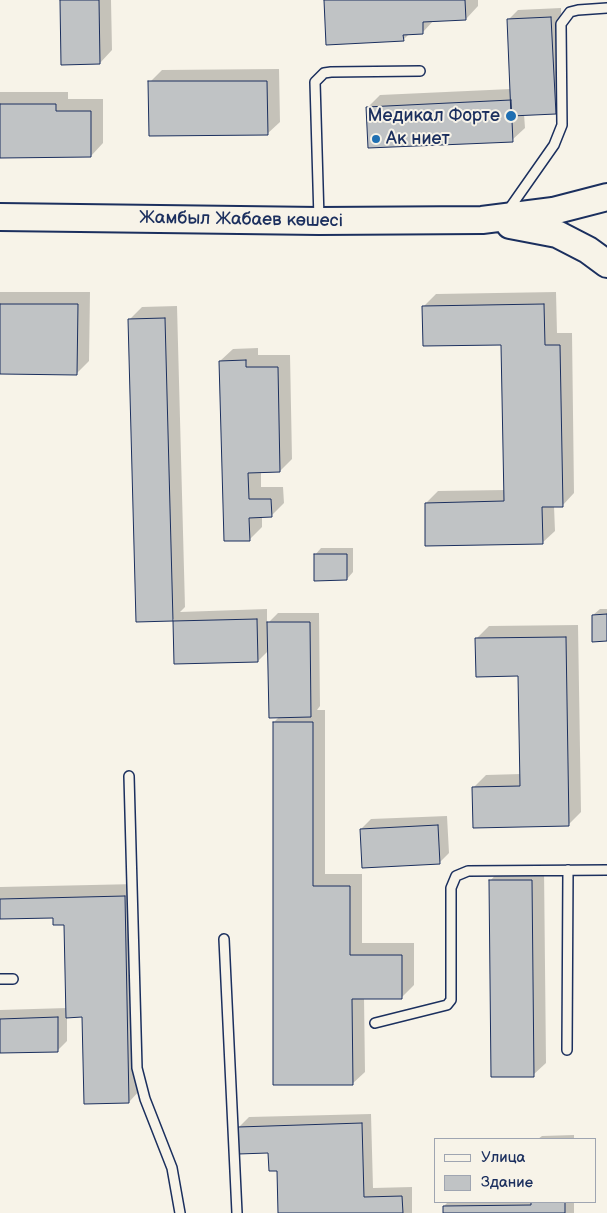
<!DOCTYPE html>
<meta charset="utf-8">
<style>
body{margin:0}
#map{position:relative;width:607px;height:1213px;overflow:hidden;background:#f7f3e8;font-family:"Balsamiq Sans",sans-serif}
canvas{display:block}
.legend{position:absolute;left:434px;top:1138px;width:162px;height:65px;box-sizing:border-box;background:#f7f3e8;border:1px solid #9fa5b1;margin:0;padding:6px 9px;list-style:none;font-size:15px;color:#1b2f5e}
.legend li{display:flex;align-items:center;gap:10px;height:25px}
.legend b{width:25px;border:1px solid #9fa5b1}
</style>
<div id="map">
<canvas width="607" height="1213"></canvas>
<ul class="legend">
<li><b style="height:6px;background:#f7f3e8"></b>Улица</li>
<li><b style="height:14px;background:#c0c3c5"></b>Здание</li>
</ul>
</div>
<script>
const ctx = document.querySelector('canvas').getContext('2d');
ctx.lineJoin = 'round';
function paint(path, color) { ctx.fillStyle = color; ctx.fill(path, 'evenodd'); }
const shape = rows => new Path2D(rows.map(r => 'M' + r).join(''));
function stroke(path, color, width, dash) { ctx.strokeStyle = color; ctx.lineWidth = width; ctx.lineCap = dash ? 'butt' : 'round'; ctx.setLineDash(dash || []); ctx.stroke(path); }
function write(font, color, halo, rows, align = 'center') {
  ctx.font = font + ' "Balsamiq Sans",sans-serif'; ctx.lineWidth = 4; ctx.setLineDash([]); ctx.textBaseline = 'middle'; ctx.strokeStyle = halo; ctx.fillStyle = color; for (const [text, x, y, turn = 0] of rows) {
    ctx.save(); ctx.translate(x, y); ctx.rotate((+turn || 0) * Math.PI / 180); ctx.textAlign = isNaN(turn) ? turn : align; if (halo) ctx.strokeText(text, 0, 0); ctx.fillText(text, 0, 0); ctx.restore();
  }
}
paint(shape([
 [61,0,111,0,112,50,100,63],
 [325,0,478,0,478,6,466,19,434,20,423,32,410,33,403,40],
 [561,8,565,103,556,112,524,114,525,128,512,140,367,108,380,95,511,89,508,20,518,10],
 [279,69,280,122,267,134,150,82,162,70],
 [0,92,68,92,68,99,103,99,103,143,91,156,0,157],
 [0,292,90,292,89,361,77,373,0,373],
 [556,292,557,333,572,333,574,493,562,506,554,506,555,531,542,543,426,503,438,491,505,490,503,344,423,307,436,294],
 [177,306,185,607,180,612,267,609,267,624,278,613,319,613,320,706,317,710,325,710,325,874,362,874,362,943,414,943,414,985,402,997,364,997,365,1072,352,1084,274,722,280,716,269,650,258,661,175,663,174,619,137,620,130,319,142,307],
 [258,348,258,355,290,355,292,459,280,471,261,472,261,487,283,487,284,503,271,516,262,516,262,527,249,540,220,361,233,349],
 [321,548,353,548,353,572,347,579,315,555],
 [600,609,607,609,607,640,593,615],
 [578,625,581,812,568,825,474,787,486,775,521,774,520,675,476,639,489,626],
 [447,816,449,853,439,863,361,829,371,819],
 [502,868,544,868,546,1063,533,1075,490,881],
 [137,884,141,1089,129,1102,84,1016,67,1016,67,1041,58,1050,0,1052,0,1010,67,1008,65,924,54,917,0,918,0,887],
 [371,1114,373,1188,412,1187,412,1213,279,1213,278,1170,270,1152,239,1127,249,1117],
 [574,1135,574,1139,538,1139,542,1136],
 [448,1202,574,1202,574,1213,444,1213,444,1206]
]), '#0003');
const building = shape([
 [60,0,99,0,100,64,61,65,60,0],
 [324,0,465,0,466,20,423,22,423,34,403,35,404,41,326,45,324,0],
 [551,17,556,114,511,116,507,19,551,17],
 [148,81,267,81,268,135,149,136,148,81],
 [511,100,513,142,368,148,366,107,511,100],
 [0,104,56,104,56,111,91,111,91,157,0,158,0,104],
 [0,304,78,304,77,375,0,374,0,304],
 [544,304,545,345,560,345,563,507,542,507,543,544,425,546,425,503,504,501,501,345,423,346,422,306,544,304],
 [165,318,173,621,136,622,128,319,165,318],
 [246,360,246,367,278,367,280,472,248,473,249,499,271,499,272,517,249,518,250,541,224,541,219,361,246,360],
 [314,554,347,554,347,580,314,581,314,554],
 [607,614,607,641,592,642,592,615,607,614],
 [257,619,258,662,174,664,173,621,257,619],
 [267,622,310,622,311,717,269,718,267,622],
 [566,637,569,826,473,828,472,787,520,786,518,676,476,677,475,638,566,637],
 [273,722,313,722,313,886,350,886,350,955,402,955,402,999,352,999,353,1085,273,1085,273,722],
 [438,825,440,864,362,868,360,829,438,825],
 [489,880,532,880,534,1077,491,1077,489,880],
 [125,896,129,1103,84,1104,82,1017,66,1018,64,925,53,925,53,918,0,919,0,899,125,896],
 [58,1017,58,1052,0,1053,0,1019,58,1017],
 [362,1123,364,1197,402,1196,403,1213,278,1213,277,1171,269,1171,268,1153,238,1154,238,1127,362,1123],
 [531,1202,565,1202,565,1213,443,1213,443,1206,531,1205,531,1202]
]);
paint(building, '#c0c3c5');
stroke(building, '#1b2f5e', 1);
const service = shape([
 [507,212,554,145,562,125,561,24,570,12,578,10,607,8],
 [319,219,315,82,324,73,331,72,420,71],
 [129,776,137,1068,145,1099,172,1168,180,1213],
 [224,939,237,1213],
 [0,979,13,979],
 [375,1023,447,1005,451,1000,451,888,456,876,468,871,607,870],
 [567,1050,568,870]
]);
const primary = shape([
 [0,217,319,221,482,220,553,211,607,197],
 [510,225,557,234,588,250,607,264]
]);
stroke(service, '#1b2f5e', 12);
stroke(primary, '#1b2f5e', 30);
stroke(service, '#f7f3e8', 9);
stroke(primary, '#f7f3e8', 26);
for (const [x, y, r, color] of [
 [511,116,6,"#1f6fb2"],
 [376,139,5,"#1f6fb2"]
]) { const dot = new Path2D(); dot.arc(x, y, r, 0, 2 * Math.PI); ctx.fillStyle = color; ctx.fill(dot); stroke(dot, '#f7f3e8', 2); }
write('18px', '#1b2f5e', '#f7f3e8', [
 ["Медикал Форте",500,116],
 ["Ак ниет",386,139,"left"]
], 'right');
write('18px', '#1b2f5e', '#f7f3e8', [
 ["Жамбыл Жабаев көшесі",241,220,1]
]);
</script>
